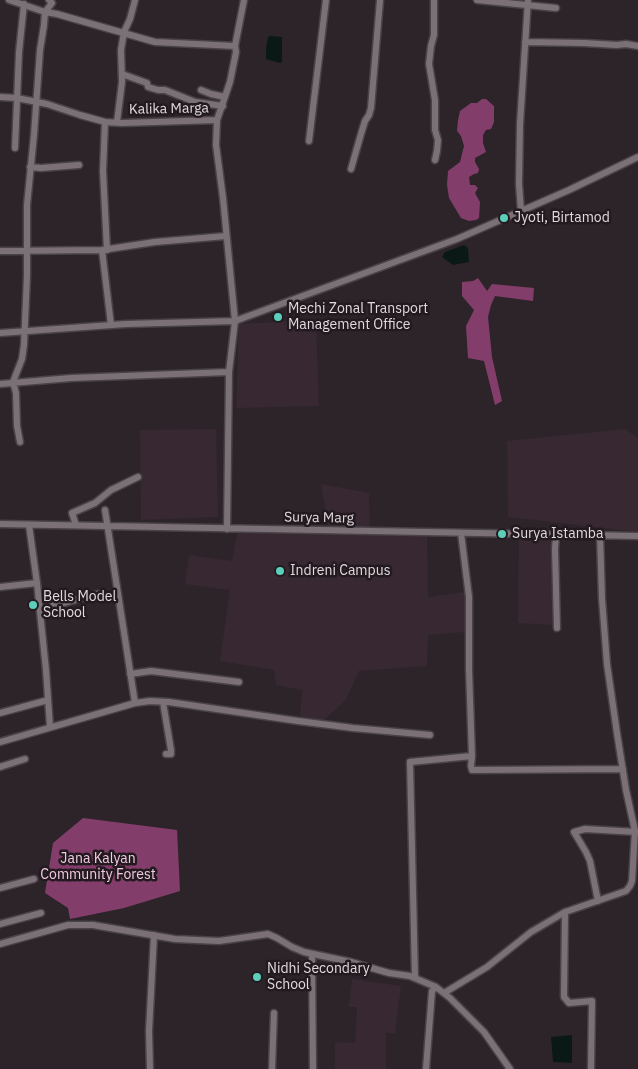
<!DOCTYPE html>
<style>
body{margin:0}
canvas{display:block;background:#2c2429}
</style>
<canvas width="638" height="1069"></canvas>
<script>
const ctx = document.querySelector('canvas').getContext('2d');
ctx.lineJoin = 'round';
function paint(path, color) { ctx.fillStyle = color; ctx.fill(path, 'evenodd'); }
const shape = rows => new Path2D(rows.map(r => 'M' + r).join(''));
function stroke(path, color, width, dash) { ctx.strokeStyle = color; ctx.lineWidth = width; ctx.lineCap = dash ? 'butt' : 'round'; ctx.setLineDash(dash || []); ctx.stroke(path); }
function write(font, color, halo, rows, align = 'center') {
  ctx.font = font + ' "IBM Plex Sans",sans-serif'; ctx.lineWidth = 5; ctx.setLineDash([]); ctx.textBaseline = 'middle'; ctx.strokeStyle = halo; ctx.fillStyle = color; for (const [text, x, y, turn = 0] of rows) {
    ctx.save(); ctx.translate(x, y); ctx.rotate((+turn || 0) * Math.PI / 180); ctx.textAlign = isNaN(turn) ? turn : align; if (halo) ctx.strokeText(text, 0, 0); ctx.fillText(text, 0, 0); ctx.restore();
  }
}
paint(shape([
 [316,320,319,406,236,408,239,324],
 [216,429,218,517,141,520,140,430],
 [625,429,638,438,638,532,508,517,507,441],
 [321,484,369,493,370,531,427,532,428,597,465,592,465,632,428,635,427,666,359,671,345,701,319,724,300,717,302,690,276,685,274,670,220,661,230,590,185,584,189,555,232,561,238,529,329,530],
 [553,534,552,625,518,623,519,538],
 [352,979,401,986,395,1033,386,1033,386,1069,335,1069,335,1042,355,1043,357,1007,349,1007]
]), '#372831');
paint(shape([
 [482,99,486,99,494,106,494,122,491,129,486,130,483,135,483,143,486,152,475,158,475,162,479,169,478,173,474,174,469,177,470,185,475,185,478,188,475,193,480,202,479,218,476,220,469,221,461,218,449,198,447,185,448,171,460,162,464,146,461,136,457,131,458,120,460,111,471,103,477,103],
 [478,278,487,291,492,284,534,288,533,301,495,296,491,305,488,317,492,357,502,401,495,405,484,361,468,358,466,326,474,310,462,296,462,282,473,281],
 [83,818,177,830,180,891,124,908,70,919,68,908,45,893,53,843]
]), '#833d6a');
paint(shape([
 [270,36,282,37,282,62,280,63,266,59,266,48,268,37],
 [464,245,468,248,469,262,453,265,442,257,445,252],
 [572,1035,572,1063,553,1062,551,1037]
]), '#0a1916');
const minor = shape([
 [9,0,45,12,57,14,155,42,235,46],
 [434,0,434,35,431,46,429,64,435,100,435,130,438,140,437,151,435,160],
 [477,0,556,8],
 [525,42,584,43,617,45,626,44,638,46],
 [122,74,147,83,148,87,158,90,165,90,195,102,223,106],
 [201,90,211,94,225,97],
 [0,97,17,98,47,104,80,115,105,122,122,123,217,120,230,82,236,52,235,46,244,0],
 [217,120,216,145,223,198,235,321,229,372,227,529],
 [105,122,103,171,107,250],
 [117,122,122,82,121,50,124,32,130,19,135,0],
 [309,141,326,0],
 [15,148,19,52,24,4],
 [30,167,41,168,79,165],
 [351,169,361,134,365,121,369,115,371,108,380,0],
 [521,211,519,184,520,124,528,0],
 [102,250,111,325],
 [0,251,102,250,155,242,226,236],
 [0,333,126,324,235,321,457,239,569,190,638,157],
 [0,384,71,378,229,372],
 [20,442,17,426,16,393,13,382,22,359,24,345,27,276,27,205,34,135,40,50,44,25,45,12,52,3,49,0],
 [105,510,135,703],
 [0,524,638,536],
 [29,525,37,583,46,670,50,727],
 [76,525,72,513,95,503,111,490,138,477],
 [461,533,469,597,469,670,472,756,471,766,472,770,623,769],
 [556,534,555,549,557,628],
 [0,587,37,583],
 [40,609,98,594],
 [130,674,151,671,239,682],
 [163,702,171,750,171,754,166,754],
 [0,713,48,700],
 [0,742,135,703,150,701,169,702,298,721,353,728,430,735],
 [0,767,25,759],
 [0,888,34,879],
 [598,901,590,861,586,852,574,832,585,829,637,832],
 [565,912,564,997,569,1003,592,1001,591,1069],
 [0,924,41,913],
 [0,944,68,925,93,925,175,939,219,941,268,934,277,938,292,947,304,952,351,962,389,973,410,976,436,987,450,998,484,1032,510,1069],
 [312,954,313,1069],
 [415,978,410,762,472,756],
 [444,993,487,967,531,932,565,912,626,891,630,886,632,881,635,831,626,790,617,733,607,664,602,599,600,535],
 [150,1069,149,1031,154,935],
 [272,1069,274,1013],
 [426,1069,432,991,436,987]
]);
stroke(minor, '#494246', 9);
stroke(minor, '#7b7076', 6);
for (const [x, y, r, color] of [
 [504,218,5,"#5dceb9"],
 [278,317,5,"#5dceb9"],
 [502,534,5,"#5dceb9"],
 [280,571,5,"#5dceb9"],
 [33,605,5,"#5dceb9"],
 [257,977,5,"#5dceb9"]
]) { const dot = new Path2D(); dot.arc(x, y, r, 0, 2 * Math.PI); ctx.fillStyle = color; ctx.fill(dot); stroke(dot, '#221a1f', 2); }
write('14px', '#e0dade', '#221a1f', [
 ["Kalika Marga",169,109,-1],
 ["Surya Marg",319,518,1]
]);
write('14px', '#e0dade', '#221a1f', [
 ["Jyoti, Birtamod",514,218],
 ["Mechi Zonal Transport",288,309],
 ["Management Office",288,325],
 ["Surya Istamba",512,534],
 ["Indreni Campus",290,571],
 ["Bells Model",43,597],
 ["School",43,613],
 ["Nidhi Secondary",267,969],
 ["School",267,985]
], 'left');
write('14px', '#f4cae2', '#221a1f', [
 ["Jana Kalyan",98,859],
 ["Community Forest",98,875]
]);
</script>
